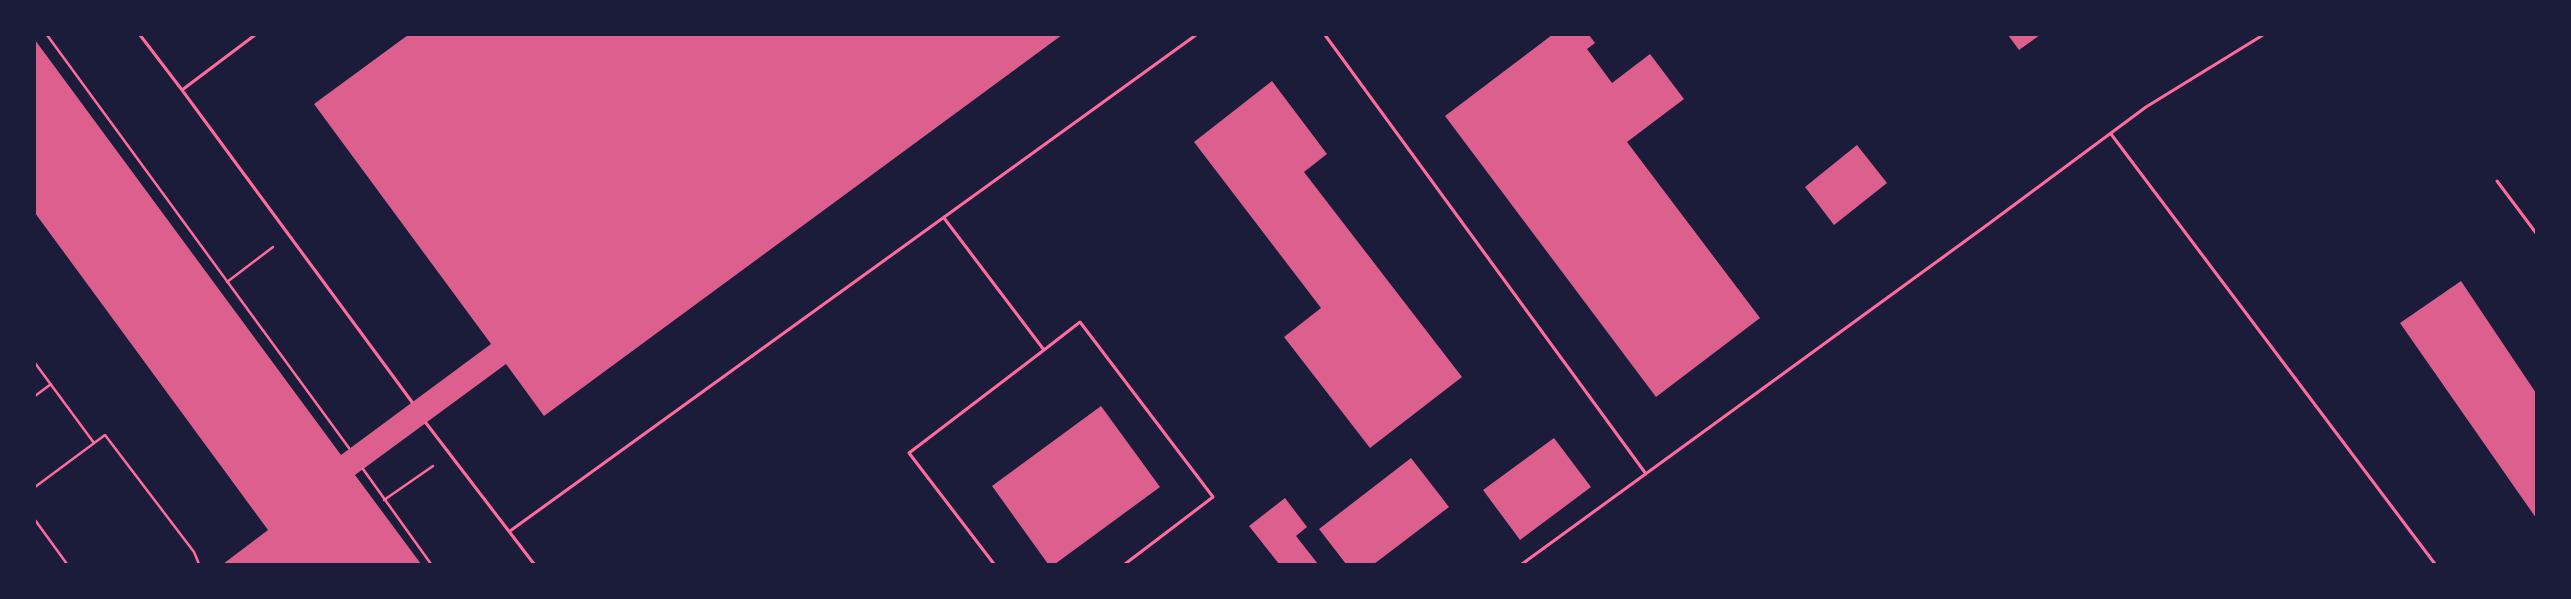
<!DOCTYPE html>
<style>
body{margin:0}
#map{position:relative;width:2571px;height:599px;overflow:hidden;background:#1b1b3a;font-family:"Noto Sans",sans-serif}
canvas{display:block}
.frame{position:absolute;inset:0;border:36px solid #1b1b3a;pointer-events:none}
</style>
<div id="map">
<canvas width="2571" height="599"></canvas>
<div class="frame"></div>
</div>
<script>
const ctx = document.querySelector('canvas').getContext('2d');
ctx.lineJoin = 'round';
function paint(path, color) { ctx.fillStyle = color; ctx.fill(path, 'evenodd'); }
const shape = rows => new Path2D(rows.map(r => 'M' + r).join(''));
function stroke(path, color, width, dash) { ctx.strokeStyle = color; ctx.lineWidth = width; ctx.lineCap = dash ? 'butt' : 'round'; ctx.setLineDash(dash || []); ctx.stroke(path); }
paint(shape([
 [408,35,1062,35,544,416,506,364,355,475,421,564,223,564,268,530,35,213,35,40,341,455,491,344,314,104],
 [1552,35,1589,35,1595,43,1587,49,1612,83,1650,54,1684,99,1627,142,1760,318,1656,397,1445,116],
 [2008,35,2040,35,2019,50],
 [1272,81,1327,154,1304,172,1462,377,1370,448,1284,337,1321,308,1194,142],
 [1857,145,1887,183,1834,225,1805,187],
 [2461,281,2536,393,2536,518,2400,323],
 [1101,406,1160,487,1055,564,1048,564,992,486],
 [1554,438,1591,487,1520,540,1483,490],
 [1411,458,1449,507,1374,564,1346,564,1319,529],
 [1285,498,1307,527,1296,536,1318,564,1279,564,1249,526]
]), '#dd5f8e');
stroke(shape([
 [47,35,349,448],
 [227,282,273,247],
 [35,363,94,443],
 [35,396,51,384],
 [363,469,431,564],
 [35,487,105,435,194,552,199,564],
 [384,500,433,466],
 [35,520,67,564]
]), '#ff6b9d', 2.5);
stroke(shape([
 [140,35,182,90],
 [255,35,182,90,412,402],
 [1325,35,1646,474],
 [2111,134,2435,564],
 [2497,181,2536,233],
 [944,218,1044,350,909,453,994,564],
 [1044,350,1080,322,1213,497,1125,564],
 [426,423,534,564],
 [510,531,1196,35],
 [1522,564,1983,228,2146,107,2263,35]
]), '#ff6b9d', 3);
</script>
